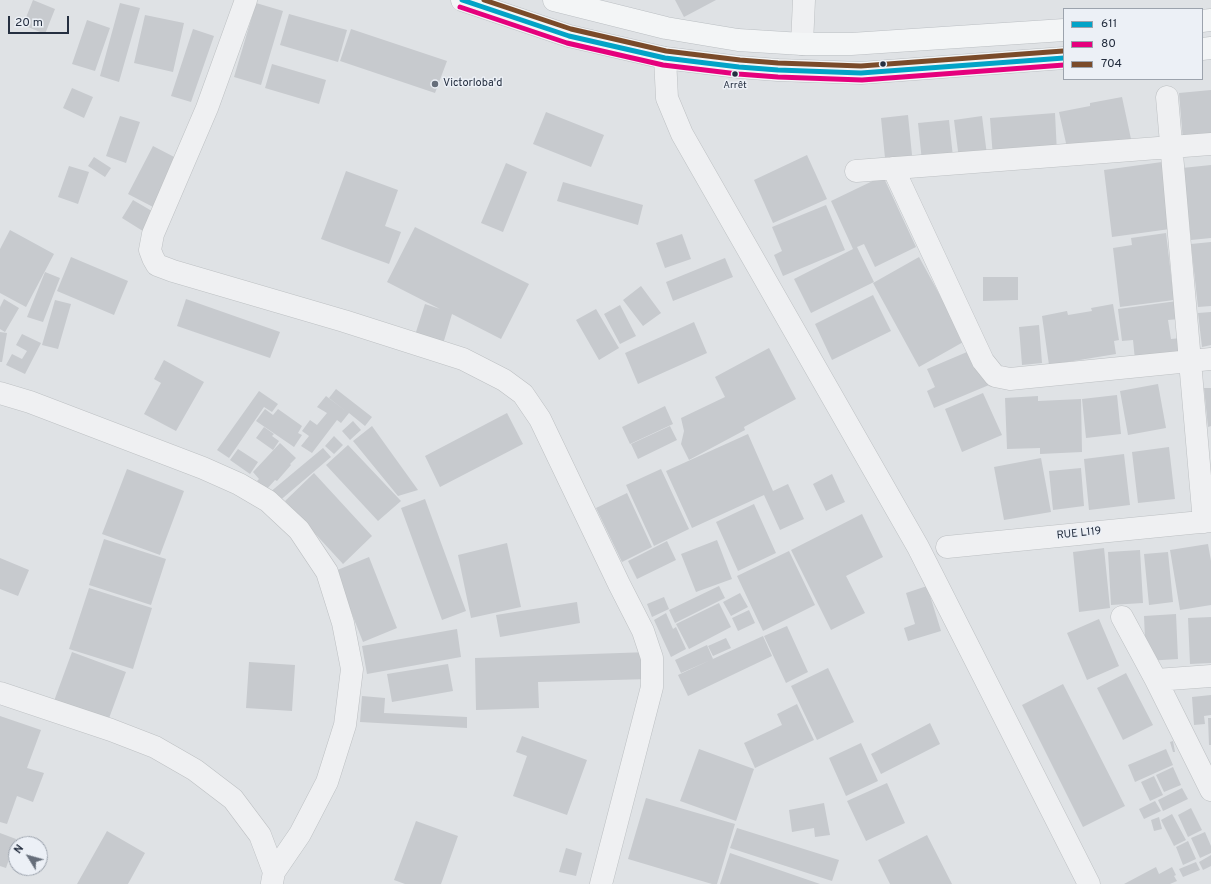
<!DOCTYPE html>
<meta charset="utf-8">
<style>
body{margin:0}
#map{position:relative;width:1211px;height:884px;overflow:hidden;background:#dfe2e5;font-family:Overpass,sans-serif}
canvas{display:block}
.legend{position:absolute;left:1063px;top:8px;width:140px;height:72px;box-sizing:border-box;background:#ecf0f6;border:1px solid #9ca3ad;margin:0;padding:5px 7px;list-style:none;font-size:12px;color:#252f40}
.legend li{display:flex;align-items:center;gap:8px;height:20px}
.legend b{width:20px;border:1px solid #9ca3ad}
.north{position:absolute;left:8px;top:836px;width:40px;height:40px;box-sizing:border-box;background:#ecf0f6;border:1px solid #9ca3ad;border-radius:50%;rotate:307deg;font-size:11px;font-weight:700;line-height:16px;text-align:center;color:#252f40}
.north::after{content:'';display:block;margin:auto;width:14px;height:18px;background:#666e7a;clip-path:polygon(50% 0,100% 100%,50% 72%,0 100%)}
.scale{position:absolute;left:8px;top:16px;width:61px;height:18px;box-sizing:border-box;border:2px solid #252f40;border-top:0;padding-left:5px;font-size:12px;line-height:14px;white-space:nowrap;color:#252f40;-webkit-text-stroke:3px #ecf0f6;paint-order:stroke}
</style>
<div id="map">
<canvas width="1211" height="884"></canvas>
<ul class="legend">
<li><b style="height:5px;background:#02a3c7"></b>611</li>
<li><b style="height:5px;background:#e5007d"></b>80</li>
<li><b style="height:5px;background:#7a4b2a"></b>704</li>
</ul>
<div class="north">N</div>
<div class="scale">20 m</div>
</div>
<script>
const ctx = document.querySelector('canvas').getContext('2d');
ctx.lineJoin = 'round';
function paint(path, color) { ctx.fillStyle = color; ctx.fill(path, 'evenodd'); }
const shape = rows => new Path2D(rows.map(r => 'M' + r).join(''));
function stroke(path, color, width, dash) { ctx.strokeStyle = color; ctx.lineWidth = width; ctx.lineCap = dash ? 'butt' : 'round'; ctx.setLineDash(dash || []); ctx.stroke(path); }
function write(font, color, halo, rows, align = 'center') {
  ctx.font = font + ' Overpass,sans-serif'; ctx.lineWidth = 3; ctx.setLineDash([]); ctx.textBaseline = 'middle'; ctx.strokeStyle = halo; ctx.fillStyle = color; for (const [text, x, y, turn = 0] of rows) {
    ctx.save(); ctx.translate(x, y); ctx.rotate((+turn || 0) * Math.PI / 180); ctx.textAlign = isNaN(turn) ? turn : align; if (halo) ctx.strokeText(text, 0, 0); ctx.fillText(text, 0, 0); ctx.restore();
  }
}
paint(shape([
 [33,0,55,9,45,34,23,25],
 [675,0,716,0,684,17],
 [120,3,140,8,119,82,100,76],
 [256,3,283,11,261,85,234,77],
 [289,14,347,30,338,62,280,45],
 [145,15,184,23,173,72,134,63],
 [87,20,110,28,95,71,72,64],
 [193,29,214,36,191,102,171,96],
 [351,29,447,61,435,93,340,61],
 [272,64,326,80,319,104,265,88],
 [72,88,93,97,84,118,63,108],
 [1211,90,1211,138,1183,141,1179,93],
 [1122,97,1131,139,1068,152,1059,112,1090,106,1090,103],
 [546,112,604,135,591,167,533,144],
 [1055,113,1057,153,993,158,990,118],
 [908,115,913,165,886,168,881,118],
 [120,116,140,122,126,163,106,156],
 [982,116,987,155,959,159,954,120],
 [949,120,953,157,922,161,918,123],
 [153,146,180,160,155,208,128,194],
 [807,155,827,199,773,223,754,180],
 [94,157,111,168,105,177,88,166],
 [1162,162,1170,229,1112,237,1104,170],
 [506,163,527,172,503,232,481,223],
 [1211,165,1211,238,1191,240,1182,168],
 [69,166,89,172,78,204,58,197],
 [346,171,398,190,385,226,401,232,389,264,321,239],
 [883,176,916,247,875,267,864,244,857,247,874,282,811,313,794,279,853,249,831,201],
 [563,182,643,205,638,225,557,201],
 [133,200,157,214,146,233,122,218],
 [826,205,845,250,783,276,774,255,782,251,772,227],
 [415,227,529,284,501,339,452,314,443,344,415,335,425,304,440,309,387,282],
 [10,230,54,254,26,307,0,293,0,249],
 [1166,233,1174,300,1120,307,1113,248,1132,245,1131,238],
 [682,234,691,259,665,268,656,243],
 [1211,242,1211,306,1198,307,1191,244],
 [71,257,128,281,114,315,57,291],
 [919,257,965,341,919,367,873,283],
 [725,258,733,277,673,301,666,282],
 [45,272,60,278,43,322,27,317],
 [983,277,1018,277,1018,300,983,301],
 [641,286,661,313,643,326,623,300],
 [873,295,891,331,832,360,815,324],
 [4,299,19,308,5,332,0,329,0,307],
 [186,299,280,332,270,358,177,326],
 [55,300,71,304,58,349,42,345],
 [1177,301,1179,319,1168,320,1171,339,1181,338,1184,354,1135,360,1133,340,1122,341,1118,309],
 [1113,304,1119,340,1114,341,1116,354,1049,365,1042,316,1067,311,1068,315,1092,311,1091,308],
 [620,305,636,336,620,344,604,314],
 [596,309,619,348,599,360,576,320],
 [1211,312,1211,345,1202,347,1198,313],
 [694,322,707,353,638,384,625,353],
 [1039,325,1042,363,1022,365,1019,327],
 [0,332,7,333,2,362,0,362],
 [22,334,41,343,25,374,6,365,12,354,22,359,27,351,16,345],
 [769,348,796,399,744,427,745,430,689,460,681,444,684,431,681,418,725,397,715,377],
 [974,349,989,385,934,408,927,391,935,387,927,369],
 [164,360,204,382,176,431,144,414,161,383,154,379],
 [1158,384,1166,428,1128,435,1120,391],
 [1204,388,1211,388,1211,426,1208,427],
 [336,389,372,417,365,426,349,413,341,423,337,420,312,453,301,446,309,436,302,431,310,420,317,425,327,413,317,407,326,396,347,412,329,398],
 [259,391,278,404,272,412,264,407,229,458,217,450],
 [983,393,1002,435,962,452,945,409],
 [1117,395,1121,434,1086,438,1082,399],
 [1038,396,1038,401,1081,399,1082,452,1040,454,1040,448,1007,449,1005,398],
 [665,406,673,424,630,444,622,427],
 [265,409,273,415,278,409,302,426,298,433,302,435,294,447,256,421],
 [507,413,523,444,440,487,425,456],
 [353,421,361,430,350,440,342,431],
 [372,426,418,490,398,496,353,441],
 [670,426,677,440,638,459,631,444],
 [264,427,274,434,272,436,279,441,273,450,256,438],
 [748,434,773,491,788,484,804,519,780,530,764,495,692,528,666,471],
 [334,436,343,445,334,454,325,446],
 [280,443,296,458,290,464,291,465,277,481,275,480,266,490,257,481,259,479,253,472],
 [348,445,401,501,378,521,326,465],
 [1169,447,1175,499,1138,503,1132,452],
 [323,448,331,457,277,503,269,493],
 [238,449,258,462,250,474,230,460],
 [1124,454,1130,505,1089,510,1084,459],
 [1041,458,1051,512,1004,520,994,467],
 [1081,468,1084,506,1053,510,1049,471],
 [127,469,184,491,160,555,102,534],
 [661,469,689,529,654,546,626,485],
 [314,473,372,536,343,564,285,501],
 [832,474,845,502,826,511,813,484],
 [627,493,652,547,622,562,596,508],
 [425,499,466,611,442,620,401,508],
 [754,504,776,553,738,571,716,522],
 [862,514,883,557,846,576,865,613,831,630,791,550],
 [104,539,166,559,151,605,89,585],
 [717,540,732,579,696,592,681,554],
 [667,541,676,560,637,579,628,561],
 [507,543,521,607,471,618,458,555],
 [1208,544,1211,561,1211,605,1180,610,1170,550],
 [1104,548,1110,608,1079,612,1073,552],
 [1140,550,1143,603,1111,605,1108,552],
 [789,551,815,605,763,631,737,576],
 [1168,552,1173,602,1149,605,1144,554],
 [369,557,397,628,363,642,335,571],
 [0,558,29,570,18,596,0,589],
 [719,586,725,598,675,623,669,610],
 [927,586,941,631,908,641,904,628,915,624,906,593],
 [89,588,152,608,133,669,69,649],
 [740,593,748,607,731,616,723,602],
 [664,597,669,609,652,617,647,604],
 [577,602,580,623,500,637,496,615],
 [719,603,731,627,689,649,676,624],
 [749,610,755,623,738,631,732,618],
 [666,613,673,629,676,627,686,649,671,657,654,620],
 [1176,614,1178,659,1146,661,1144,616],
 [1211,617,1211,663,1190,664,1188,618],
 [1099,619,1119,666,1087,680,1067,633],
 [787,626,808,672,786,683,764,636],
 [457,629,461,657,367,674,362,646],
 [763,636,772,656,688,696,678,675],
 [726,638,731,648,713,656,708,646],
 [707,645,713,659,681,673,675,660],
 [72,652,126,672,108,721,54,701],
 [649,652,650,679,538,682,539,708,476,710,475,658],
 [249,662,295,665,292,711,246,708],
 [448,664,453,691,392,702,387,674],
 [828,668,854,722,817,740,791,686],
 [1126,673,1153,725,1123,740,1097,688],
 [1063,684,1125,806,1083,827,1022,705],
 [1211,695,1211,715,1204,716,1205,724,1194,725,1192,697],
 [362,696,385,698,384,713,467,717,467,728,360,722],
 [797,704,814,740,755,768,744,743,782,725,777,714],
 [0,716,41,730,27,768,44,773,33,802,17,796,7,824,0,822],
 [1208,718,1211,718,1211,745,1209,745],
 [930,723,940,744,881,774,871,754],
 [522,736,587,760,567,815,513,796,527,756,516,752],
 [1173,741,1175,752,1173,752,1170,742],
 [861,743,878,781,846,796,829,758],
 [699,749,754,769,736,821,680,801],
 [1166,749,1173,765,1135,782,1128,765],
 [1173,767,1181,785,1164,792,1156,775],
 [1154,776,1163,795,1150,801,1141,782],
 [887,783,905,823,866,841,847,801],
 [1182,788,1188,799,1163,811,1158,800],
 [646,798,735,824,717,884,712,884,628,859],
 [1155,801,1161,811,1144,819,1139,809],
 [824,803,830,835,815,837,814,828,792,832,789,810],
 [1191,808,1202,830,1188,837,1178,815],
 [1172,814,1186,840,1174,846,1161,820],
 [1159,817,1162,829,1154,831,1151,820],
 [416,821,458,836,441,884,405,884,394,880],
 [737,828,839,860,832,881,730,848],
 [107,831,145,853,128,884,77,884],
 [1205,832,1211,846,1211,853,1200,858,1191,838],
 [0,833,16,839,6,868,0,866],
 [927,835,952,884,890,884,878,860],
 [1188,841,1196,859,1183,865,1176,847],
 [566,848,582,853,576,876,559,872],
 [730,853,820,884,720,884],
 [1211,855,1211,866,1203,870,1199,862],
 [1196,862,1200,870,1183,877,1179,869],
 [1156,867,1159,874,1172,867,1176,875,1174,876,1177,881,1170,884,1124,884]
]), '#c7cace');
const minor = shape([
 [246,0,207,108,153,234,150,250,153,258,157,265,173,271,344,321,463,359,504,380,523,394,540,419,619,584,643,631,652,658,652,687,601,884],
 [802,44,804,0],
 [665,58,667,98,682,134,918,547,1089,884],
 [1167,97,1204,522],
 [893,168,983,361,995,376,1010,379,1211,359],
 [856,171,1211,144],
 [0,393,30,402,203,468,239,484,268,501,299,530,327,572,343,623,352,669,345,725,327,782,300,834,274,872],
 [947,547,1211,521],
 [1122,617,1156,680,1211,790],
 [1156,680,1211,676],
 [0,693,111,730,155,747,195,770,233,799,260,835,274,872,272,883]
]);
const major = shape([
 [462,0,569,36,665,58,739,67,778,70,861,73,1064,58],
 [554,0,666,28,738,40,802,44,851,44,1064,30],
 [1202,21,1211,20],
 [1202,49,1211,48]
]);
stroke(minor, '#bdc0c3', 23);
stroke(major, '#bbbfc3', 23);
stroke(minor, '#eff0f2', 22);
stroke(major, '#f3f5f6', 22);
stroke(shape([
 [462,0,569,36,665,58,739,67,778,70,861,73,1064,58]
]), '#02a3c7', 5);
stroke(shape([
 [460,7,567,43,663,65,738,74,778,77,862,80,1064,65]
]), '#e5007d', 5);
stroke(shape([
 [484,0,571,29,666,51,740,60,778,63,861,66,1063,51]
]), '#7a4b2a', 5);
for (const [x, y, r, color] of [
 [883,64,3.5,"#252f40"],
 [735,74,3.5,"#252f40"],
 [435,84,4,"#666e7a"]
]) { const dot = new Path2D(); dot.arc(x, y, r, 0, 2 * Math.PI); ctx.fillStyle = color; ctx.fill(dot); stroke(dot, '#ecf0f6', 1.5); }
write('10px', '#252f40', '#ecf0f6', [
 ["Arrêt",735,86]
]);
write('11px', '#252f40', '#ecf0f6', [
 ["Victorloba'd",443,84]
], 'left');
write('11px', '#252f40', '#ecf0f6', [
 ["RUE L119",1079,534,-6]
]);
</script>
